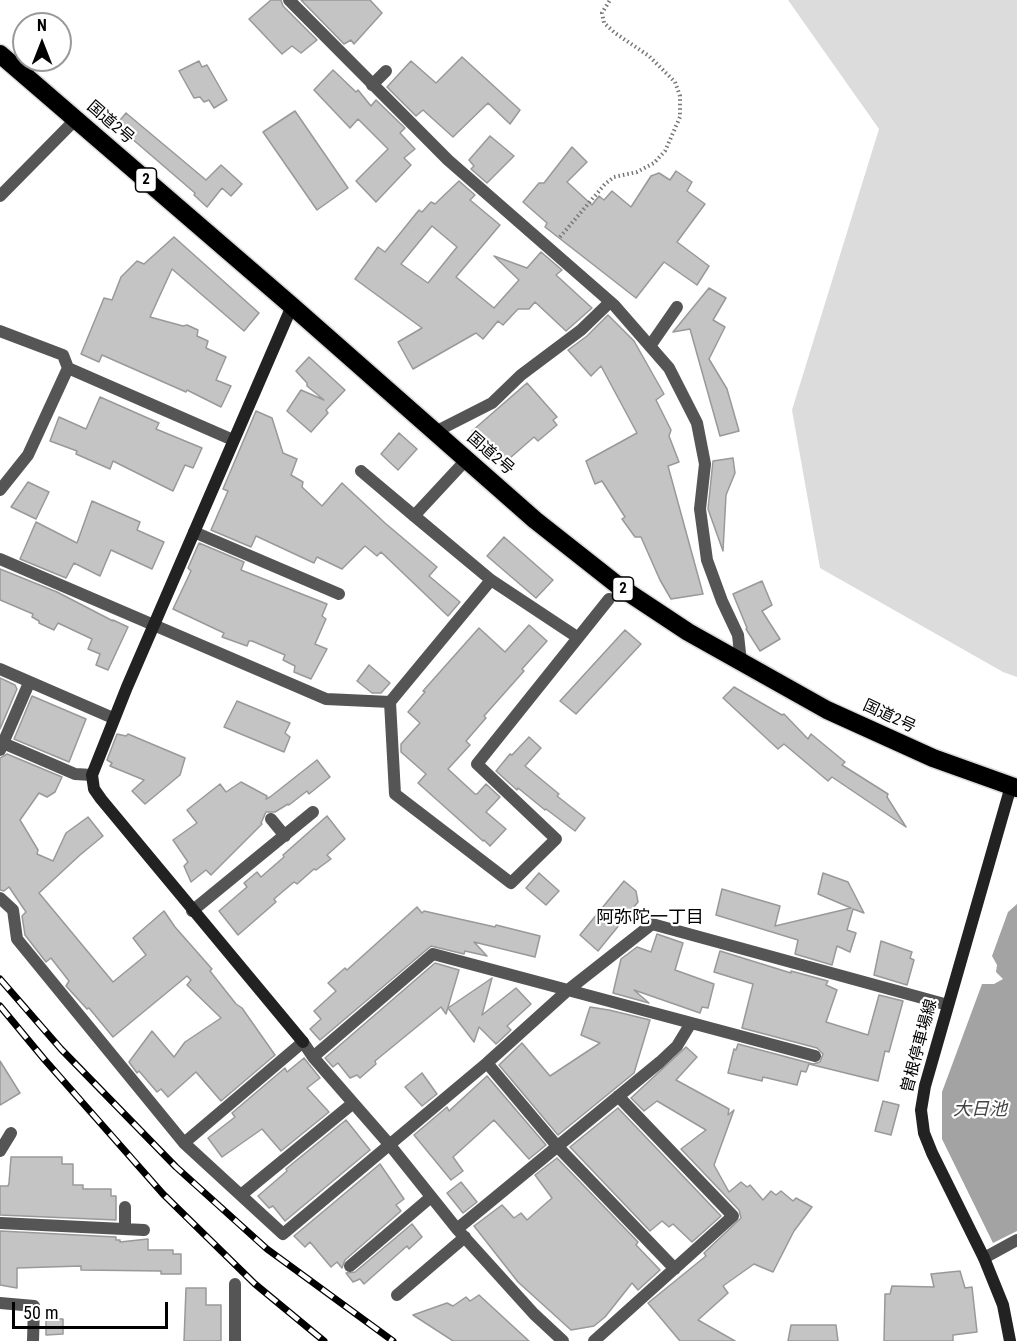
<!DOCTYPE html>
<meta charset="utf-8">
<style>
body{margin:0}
#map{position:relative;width:1017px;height:1341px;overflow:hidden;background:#fff;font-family:"Roboto Condensed",sans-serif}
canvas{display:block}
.north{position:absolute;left:12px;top:12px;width:60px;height:60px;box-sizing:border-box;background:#fff;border:2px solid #999;border-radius:50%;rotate:0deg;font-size:16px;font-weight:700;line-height:24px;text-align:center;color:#000}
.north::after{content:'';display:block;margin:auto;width:21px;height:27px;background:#000;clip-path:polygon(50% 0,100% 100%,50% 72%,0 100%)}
.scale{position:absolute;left:12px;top:1302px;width:156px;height:27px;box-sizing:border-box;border:3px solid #000;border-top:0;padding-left:8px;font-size:18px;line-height:21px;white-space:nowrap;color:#000;-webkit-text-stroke:4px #fff;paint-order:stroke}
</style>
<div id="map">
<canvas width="1017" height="1341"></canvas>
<div class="north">N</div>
<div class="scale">50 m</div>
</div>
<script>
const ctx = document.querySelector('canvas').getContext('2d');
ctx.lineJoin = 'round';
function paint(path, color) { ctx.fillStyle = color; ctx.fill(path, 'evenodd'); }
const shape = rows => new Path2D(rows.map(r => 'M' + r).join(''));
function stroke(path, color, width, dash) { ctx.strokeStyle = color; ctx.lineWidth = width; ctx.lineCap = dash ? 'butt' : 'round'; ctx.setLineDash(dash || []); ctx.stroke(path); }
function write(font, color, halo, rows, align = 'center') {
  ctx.font = font + ' "Roboto Condensed","Noto Sans JP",sans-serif'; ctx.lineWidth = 4.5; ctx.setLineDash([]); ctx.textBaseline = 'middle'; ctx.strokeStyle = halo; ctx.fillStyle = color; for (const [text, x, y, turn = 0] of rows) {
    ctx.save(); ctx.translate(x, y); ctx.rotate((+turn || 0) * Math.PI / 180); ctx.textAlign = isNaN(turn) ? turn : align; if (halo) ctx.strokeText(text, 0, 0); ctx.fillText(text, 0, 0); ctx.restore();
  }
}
paint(shape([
 [788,0,1017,0,1017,677,1003,672,820,568,792,410,879,129]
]), '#dcdcdc');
paint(shape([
 [1017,904,1017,1231,993,1243,942,1139,942,1092,982,984,994,984,1003,979,996,972,997,965,992,956,1008,912]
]), '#a3a3a3');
const building = shape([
 [271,0,281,0,283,6,317,40,301,53,292,46,282,54,249,19,271,0],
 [301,0,370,0,382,13,354,44,351,40,344,44,301,0],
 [462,57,520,110,510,124,488,103,453,137,423,110,416,116,387,87,411,61,436,83,462,57],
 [199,61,202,67,207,65,227,100,214,108,209,100,204,102,200,97,194,98,179,71,199,61],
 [333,70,356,92,358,90,371,106,376,100,405,128,400,133,415,149,404,158,411,165,376,202,356,181,388,149,358,119,350,128,314,90,333,70],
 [295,111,348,188,317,210,263,132,295,111],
 [126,113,206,180,221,165,242,184,231,196,222,188,207,207,194,195,195,193,116,125,126,113],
 [490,136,514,156,487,183,471,169,474,166,469,160,490,136],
 [572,147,587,162,567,182,592,205,599,196,604,200,612,191,631,207,651,176,659,173,670,180,676,171,692,182,687,191,705,204,677,242,709,266,697,285,664,262,636,298,545,227,547,223,523,202,539,183,544,183,572,147],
 [459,181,475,195,470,200,500,225,456,277,494,308,519,280,494,256,527,268,541,252,562,270,556,275,592,308,566,331,535,302,529,309,518,309,503,325,498,321,483,339,476,333,413,369,398,342,422,328,355,279,378,247,385,252,419,210,422,212,431,202,435,204,459,181],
 [432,226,457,247,428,283,401,264,432,226],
 [174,237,259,313,244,331,172,269,150,317,183,326,187,325,198,330,197,336,208,341,206,348,226,357,216,380,231,386,221,407,187,390,186,392,102,355,99,362,81,354,104,298,112,300,121,277,137,261,144,264,174,237],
 [709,288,726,298,713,320,725,327,709,359,727,389,739,431,720,436,690,329,673,332,709,288],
 [608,315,634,341,664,394,656,400,671,430,669,436,679,462,668,466,703,594,671,599,660,580,641,537,635,537,622,519,625,517,602,481,595,484,586,461,637,433,601,366,591,376,568,350,587,336,608,315],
 [309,357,345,390,326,410,328,413,311,432,287,411,301,390,324,400,307,386,307,383,296,371,309,357],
 [527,383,557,417,553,420,557,425,538,441,534,437,502,465,472,431,527,383],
 [100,397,159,423,156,429,202,448,193,468,185,465,173,491,113,461,110,469,76,454,77,451,50,441,59,417,86,429,100,397],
 [256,411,272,418,283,453,297,459,291,475,303,482,302,487,322,506,342,483,385,523,437,567,429,576,460,602,448,616,381,552,377,556,365,546,342,569,317,557,314,563,256,536,251,547,211,530,228,491,223,489,256,411],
 [399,433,417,449,398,470,381,454,399,433],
 [733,458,735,473,726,495,723,551,708,509,713,461,733,458],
 [28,482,49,492,36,519,11,507,28,482],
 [92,501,140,522,137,530,164,542,152,569,111,550,100,576,74,563,66,578,20,559,36,522,77,543,92,501],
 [504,537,553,580,536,598,487,556,504,537],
 [199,543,244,562,241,570,327,604,322,616,326,619,315,644,327,649,311,679,294,672,295,666,283,660,285,655,252,641,249,641,247,646,222,637,224,633,173,609,191,571,188,568,199,543],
 [0,569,57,592,113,621,113,620,128,627,108,670,96,665,100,654,88,649,92,639,58,623,54,630,39,623,39,621,32,617,33,614,0,600,0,569],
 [762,581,772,605,762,611,780,639,760,651,746,629,747,628,733,594,762,581],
 [529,625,547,641,522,669,524,671,484,716,486,718,466,741,470,745,448,769,475,794,477,794,486,784,500,797,486,812,506,829,490,846,484,840,483,841,418,783,426,774,401,752,401,744,420,723,408,712,425,692,423,691,479,628,505,652,529,625],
 [625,630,641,644,576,714,560,701,625,630],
 [369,665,390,683,381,693,372,693,357,681,369,665],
 [0,678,15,685,17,689,0,729,0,678],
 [734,687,782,715,784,714,808,739,811,734,845,762,842,765,888,794,887,797,906,827,832,777,828,781,784,744,778,749,723,698,734,687],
 [32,696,86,719,69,762,14,739,32,696],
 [237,701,290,723,285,733,290,737,284,752,224,727,237,701],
 [117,734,126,736,128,734,185,758,180,775,145,804,132,791,144,780,110,766,112,763,107,760,117,734],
 [529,737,541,748,525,766,559,794,557,796,585,818,575,831,546,809,545,810,518,788,517,790,496,771,510,754,512,755,529,737],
 [7,754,62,777,55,792,47,797,39,793,20,820,38,850,37,854,53,861,66,833,88,817,103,836,80,855,39,893,113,982,146,955,133,938,164,911,175,927,212,969,210,971,236,1004,242,1008,275,1055,221,1101,196,1072,168,1097,161,1089,157,1092,139,1071,137,1073,129,1062,152,1031,174,1057,185,1042,221,1018,187,985,191,980,187,976,113,1037,89,1008,87,1009,66,986,69,981,51,958,46,962,25,935,22,916,26,912,9,887,4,891,0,890,0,758,7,754],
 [317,760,330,777,309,794,307,791,289,805,288,804,275,812,266,812,261,823,262,824,211,875,206,870,191,882,184,866,188,862,173,840,197,823,187,810,220,784,226,792,241,782,267,796,266,799,270,797,317,760],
 [327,816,345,839,327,855,331,859,316,870,314,869,297,884,294,882,274,899,276,902,238,935,219,911,247,887,244,883,257,872,261,877,284,857,283,855,327,816],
 [539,873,559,891,546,905,526,888,539,873],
 [823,873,848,882,864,913,853,909,847,930,856,933,850,952,837,946,832,965,795,954,798,940,716,915,722,889,780,906,775,926,851,908,818,894,823,873],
 [624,881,636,891,638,902,598,951,580,935,624,881],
 [417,907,422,913,424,911,495,927,496,925,540,936,535,957,474,942,487,956,465,951,464,954,431,946,320,1040,310,1029,321,1019,314,1011,336,991,328,983,345,968,347,970,417,907],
 [657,934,683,943,675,970,714,984,708,1008,702,1007,700,1013,634,990,649,1003,613,993,621,959,637,947,651,952,657,934],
 [881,941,912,952,910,958,914,960,907,985,874,975,881,941],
 [720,951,791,973,791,971,828,981,826,985,837,990,826,1022,868,1035,879,995,903,1001,889,1052,885,1051,878,1081,809,1064,806,1072,801,1071,797,1085,763,1077,762,1081,728,1073,734,1049,736,1050,738,1044,813,1064,820,1062,823,1054,817,1048,742,1028,753,984,714,972,720,951],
 [435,963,459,970,446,1014,441,1007,375,1061,376,1064,360,1078,357,1075,350,1078,338,1063,333,1067,325,1058,435,963],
 [492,978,482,1015,516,988,531,1004,507,1026,511,1030,496,1044,479,1027,474,1042,448,1008,492,978],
 [590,1007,609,1010,650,1020,634,1073,558,1135,499,1065,522,1043,550,1076,600,1043,581,1035,590,1007],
 [686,1047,697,1057,676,1080,729,1109,728,1115,734,1110,714,1165,729,1192,741,1182,747,1187,750,1185,763,1200,771,1191,776,1195,781,1191,793,1201,796,1198,812,1207,794,1231,773,1272,754,1264,723,1286,728,1293,698,1320,735,1341,680,1341,648,1303,706,1256,704,1253,741,1218,739,1210,681,1149,706,1130,657,1101,644,1111,631,1098,686,1047],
 [304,1058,320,1078,307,1088,329,1112,281,1151,262,1129,222,1157,208,1138,235,1117,232,1113,285,1068,287,1072,304,1058],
 [0,1061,20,1093,0,1105,0,1061],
 [422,1073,437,1094,422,1106,405,1087,422,1073],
 [487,1076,546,1145,529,1159,494,1120,453,1157,463,1171,451,1180,414,1135,447,1107,449,1111,487,1076],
 [883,1101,899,1105,891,1135,875,1131,883,1101],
 [618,1108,721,1216,692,1242,673,1224,669,1227,662,1221,650,1231,570,1147,618,1108],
 [346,1120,370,1150,285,1221,273,1206,269,1208,258,1196,287,1171,286,1169,292,1164,346,1120],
 [11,1157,62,1157,62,1164,73,1164,73,1185,83,1185,83,1189,111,1189,111,1196,116,1196,116,1220,0,1215,0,1186,8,1186,9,1183,11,1157],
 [557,1158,638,1242,636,1245,660,1270,638,1290,632,1283,605,1317,594,1326,571,1330,518,1282,474,1226,502,1205,514,1218,521,1213,527,1220,552,1198,535,1175,557,1158],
 [380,1164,404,1199,396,1205,401,1211,345,1260,342,1268,337,1262,331,1267,310,1242,305,1247,294,1236,380,1164],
 [461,1182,477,1202,463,1213,447,1193,461,1182],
 [412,1224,422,1237,409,1249,407,1246,364,1284,360,1279,353,1282,346,1273,355,1272,412,1224],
 [0,1231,116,1237,116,1240,120,1240,120,1242,148,1239,148,1250,173,1250,173,1254,181,1254,181,1274,161,1274,161,1271,81,1270,81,1266,17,1268,17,1288,0,1285,0,1231],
 [960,1271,965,1288,972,1287,977,1332,953,1335,953,1341,884,1341,885,1294,890,1294,892,1286,934,1287,931,1274,960,1271],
 [186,1288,206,1288,206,1305,221,1305,221,1341,184,1341,186,1288],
 [479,1295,529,1341,453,1341,413,1315,447,1303,453,1306,466,1297,470,1301,479,1295],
 [46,1319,63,1319,63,1334,46,1335,46,1319],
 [791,1325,836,1325,838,1341,788,1341,791,1325]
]);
paint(building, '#c4c4c4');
stroke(building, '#999', 1.5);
const highway = shape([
 [0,54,292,306,535,520,620,587,688,632,827,710,933,758,1017,788]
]);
stroke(highway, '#dbdbdb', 21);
stroke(shape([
 [560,237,605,184,614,177,637,172,654,163,665,151,680,117,680,96,675,82,649,56,615,33,604,23,602,13,610,0]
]), '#777', 4, [1.5, 3]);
stroke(shape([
 [372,85,386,71],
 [650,346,677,307]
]), '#555', 12);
stroke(shape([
 [289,0,448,160,614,305,669,368,697,423,705,464,700,509,707,560,722,601,738,635,741,662],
 [0,196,76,119],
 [0,331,63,355,68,368,233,440],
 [435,432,492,403,521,375,581,330,610,302],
 [0,490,28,455,68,368],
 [414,516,466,460],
 [194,532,339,594],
 [0,559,326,699,390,702,395,794,511,883,556,839,477,764,609,599],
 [0,669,113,718],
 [390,702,491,580,361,471,414,516,491,580,577,637],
 [3,743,75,774,92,775],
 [0,750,29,683],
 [271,819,285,836],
 [0,898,13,910,17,939,184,1143,303,1042,313,1057,389,1144,457,1229,534,1314,563,1341],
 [192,911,313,812],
 [313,1057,433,954,815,1056],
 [487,1063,557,1146,675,1269],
 [184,1143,283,1234,487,1063,568,990,652,924,948,1005],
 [0,1151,11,1133],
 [241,1195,352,1104],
 [125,1207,125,1229],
 [0,1223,144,1230],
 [457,1229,660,1062,677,1046,691,1023],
 [984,1258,1017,1240],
 [350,1266,431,1197],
 [235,1284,235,1341],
 [397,1295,465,1237],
 [0,1303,34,1306,33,1341],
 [594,1341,733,1216,618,1096]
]), '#555', 12);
stroke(shape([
 [292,306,127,687,92,775,94,789,101,799,303,1042],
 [1010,1341,1003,1305,984,1258,932,1153,924,1133,921,1110,925,1086,1011,786]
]), '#222', 12);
stroke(highway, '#000', 18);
const rail = shape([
 [0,979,61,1049,176,1167,267,1249,393,1341],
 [0,1006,44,1059,163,1194,255,1284,324,1341]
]);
stroke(rail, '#000', 7);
stroke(rail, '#fff', 4.5, [14]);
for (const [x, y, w] of [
 [146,180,21],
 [623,589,21]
]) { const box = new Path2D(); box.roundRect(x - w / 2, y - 12, w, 24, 4.5); ctx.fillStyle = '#fff'; ctx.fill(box); stroke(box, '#000', 1.5); }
write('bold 15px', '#000', null, [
 ["2",146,180],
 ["2",623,589]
]);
write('16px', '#000', '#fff', [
 ["国道2号",110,123,41],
 ["国道2号",490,454,41],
 ["国道2号",889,717,25],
 ["曽根停車場線",920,1046,-75]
]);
write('18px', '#000', '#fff', [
 ["阿弥陀一丁目",650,918]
]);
write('italic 18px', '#444', '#fff', [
 ["大日池",980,1110]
]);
</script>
